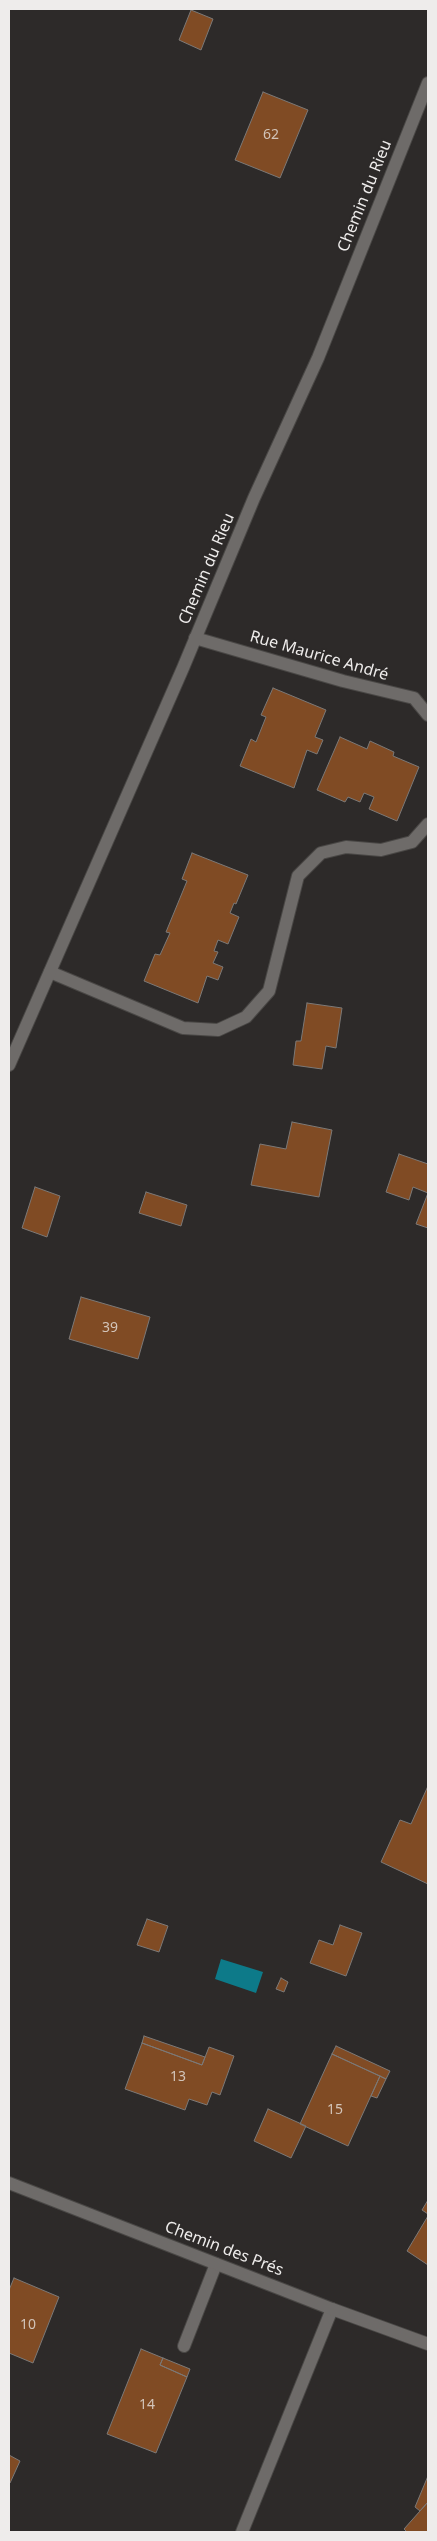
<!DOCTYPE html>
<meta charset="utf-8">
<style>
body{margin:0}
#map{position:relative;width:437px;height:2541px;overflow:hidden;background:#2d2a29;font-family:"Noto Sans",sans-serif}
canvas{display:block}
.frame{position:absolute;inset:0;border:10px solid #eeeceb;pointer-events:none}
</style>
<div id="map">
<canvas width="437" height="2541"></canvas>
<div class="frame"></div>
</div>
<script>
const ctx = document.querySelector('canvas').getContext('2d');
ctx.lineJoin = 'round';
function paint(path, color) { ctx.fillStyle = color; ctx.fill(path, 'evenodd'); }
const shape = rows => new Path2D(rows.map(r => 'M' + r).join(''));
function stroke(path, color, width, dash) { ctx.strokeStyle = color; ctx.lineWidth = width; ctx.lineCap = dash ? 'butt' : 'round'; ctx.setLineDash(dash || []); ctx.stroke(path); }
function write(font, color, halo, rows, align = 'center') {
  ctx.font = font + ' "Noto Sans",sans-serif'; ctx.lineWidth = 4; ctx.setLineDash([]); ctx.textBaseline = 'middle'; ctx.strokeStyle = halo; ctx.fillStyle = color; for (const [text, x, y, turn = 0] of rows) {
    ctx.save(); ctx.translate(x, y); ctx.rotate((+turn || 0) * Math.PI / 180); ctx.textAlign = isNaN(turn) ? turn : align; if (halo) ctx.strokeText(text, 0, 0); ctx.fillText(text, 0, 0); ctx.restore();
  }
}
paint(shape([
 [221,1959,263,1972,256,1993,215,1979]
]), '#0d7a89');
const building = shape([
 [191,10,213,19,201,50,179,40,191,10],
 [263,92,308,110,280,178,235,160,263,92],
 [273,688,326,710,315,737,323,740,317,754,307,750,294,788,240,766,251,739,256,742,266,717,261,715,273,688],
 [340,737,367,749,370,741,394,752,393,756,419,767,397,821,369,809,374,797,364,793,360,802,348,797,345,802,317,790,340,737],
 [192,853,248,875,236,904,234,903,230,913,239,917,228,944,218,940,214,951,218,952,213,963,223,967,218,980,207,976,198,1003,144,981,155,954,160,955,170,933,166,932,187,881,182,879,192,853],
 [307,1003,342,1008,336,1048,326,1046,322,1069,293,1065,296,1041,301,1041,307,1003],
 [292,1122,332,1130,319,1197,251,1185,260,1144,286,1149,292,1122],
 [399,1154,428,1164,428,1228,416,1224,428,1193,413,1187,409,1200,386,1192,399,1154],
 [35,1187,60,1196,47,1237,22,1228,35,1187],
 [146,1192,187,1205,181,1226,139,1213,146,1192],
 [81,1297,150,1317,138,1359,69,1339,81,1297],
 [428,1786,428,1884,381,1862,400,1820,411,1824,428,1786],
 [147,1919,168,1926,159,1952,137,1945,147,1919],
 [340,1925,362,1933,346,1976,310,1963,319,1940,333,1945,340,1925],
 [281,1978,288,1982,284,1992,276,1989,281,1978],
 [144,2036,205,2057,202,2065,142,2043,144,2036],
 [142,2043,202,2065,209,2047,234,2056,220,2095,212,2092,207,2105,189,2099,185,2110,125,2089,142,2043],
 [336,2046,390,2071,386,2079,332,2054,336,2046],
 [332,2054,380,2076,348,2146,300,2124,332,2054],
 [380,2076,386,2079,377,2098,371,2096,380,2076],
 [268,2109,306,2126,291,2158,254,2141,268,2109],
 [428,2200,428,2214,422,2210,428,2200],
 [428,2216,428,2265,407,2251,428,2216],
 [14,2278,59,2297,33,2363,9,2353,9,2290,14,2278],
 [141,2349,163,2358,160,2365,187,2377,156,2453,107,2434,141,2349],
 [163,2358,190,2369,187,2377,160,2365,163,2358],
 [9,2455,20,2461,10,2483,9,2482,9,2455],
 [428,2476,428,2502,420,2511,415,2507,428,2476],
 [428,2502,428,2532,407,2532,404,2529,428,2502]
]);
paint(building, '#804b24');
stroke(building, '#7c7977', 1);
const lane = shape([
 [184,2346,216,2264],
 [242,2532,332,2309]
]);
const street = shape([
 [195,638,343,681,414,698,428,715],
 [50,972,183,1028,218,1030,246,1017,269,991,298,876,321,853,346,847,381,850,412,842,428,824],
 [9,2183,332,2309,428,2344]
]);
const secondary = shape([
 [9,1065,183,668,254,498,318,358,428,83]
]);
stroke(lane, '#494745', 14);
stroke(street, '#494745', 14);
stroke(secondary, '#494745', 14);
stroke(lane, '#6e6b69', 12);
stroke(street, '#6e6b69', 12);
stroke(secondary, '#6e6b69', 12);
write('14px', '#d2c4b9', null, [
 ["62",271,135],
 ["39",110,1328],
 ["13",178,2077],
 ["15",335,2110],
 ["10",28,2325],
 ["14",147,2405]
]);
write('16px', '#eeeceb', '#2d2a29', [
 ["Chemin du Rieu",365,196,-68],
 ["Chemin du Rieu",207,569,-67],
 ["Rue Maurice André",319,656,16],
 ["Chemin des Prés",224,2249,21]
]);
</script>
